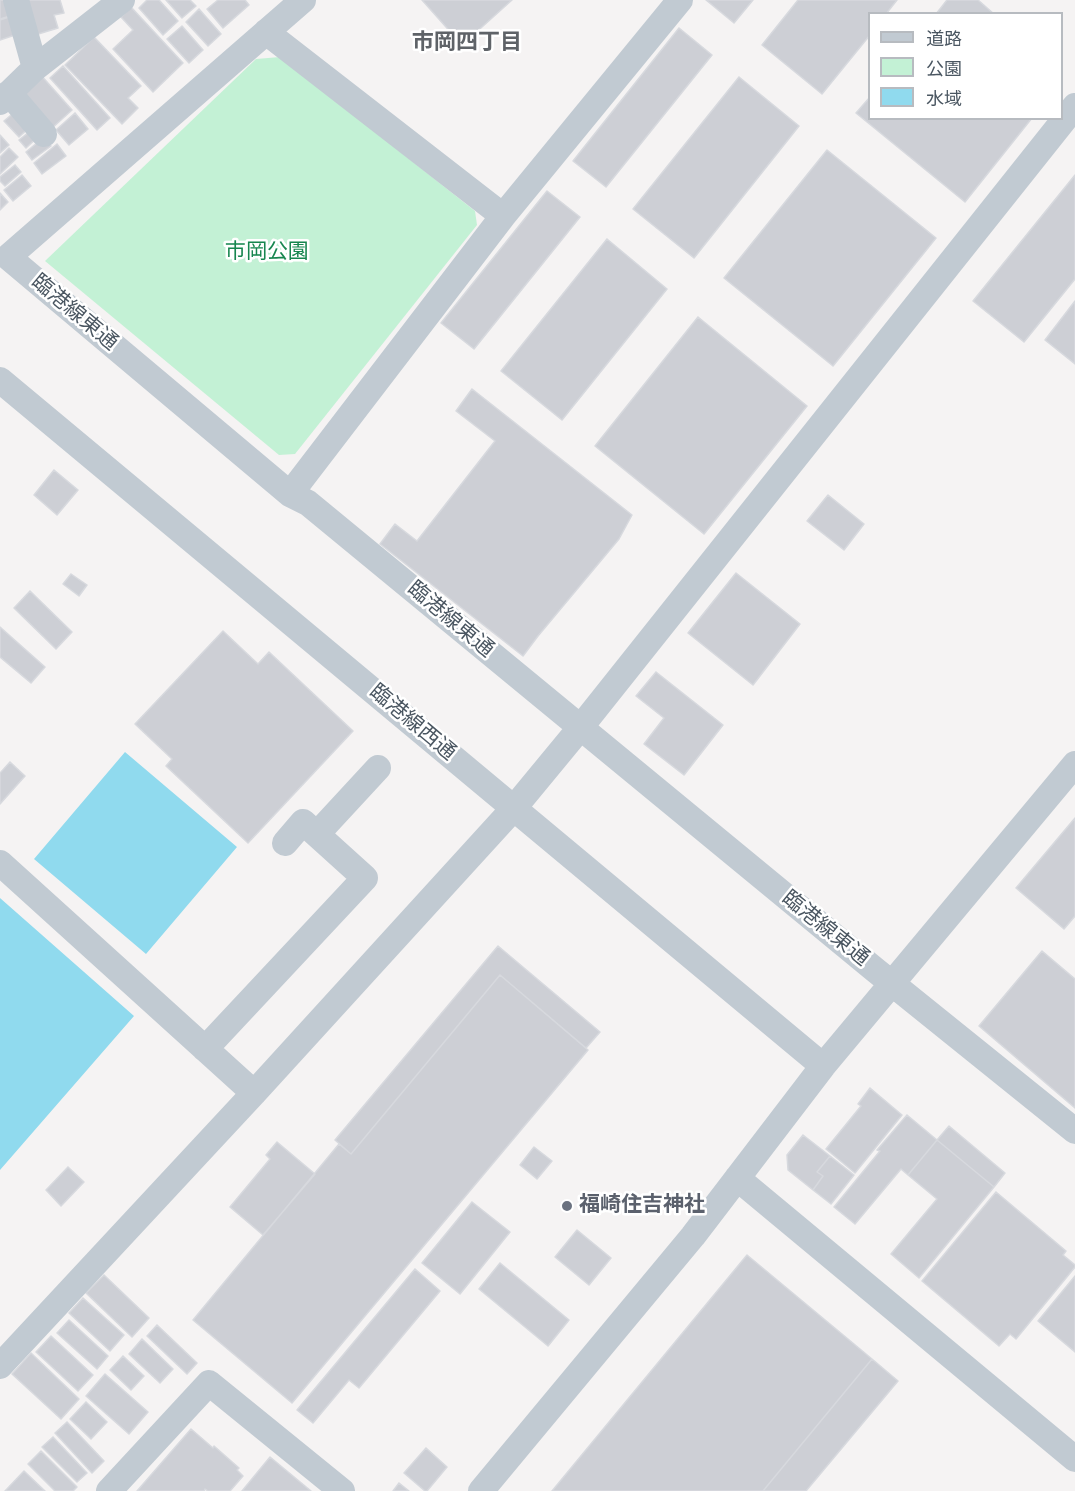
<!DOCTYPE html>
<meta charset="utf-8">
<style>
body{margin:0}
#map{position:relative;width:1075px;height:1491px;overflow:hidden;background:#f5f3f3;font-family:"Sofia Sans Condensed","Noto Sans JP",sans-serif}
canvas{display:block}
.legend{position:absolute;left:868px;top:12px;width:195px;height:108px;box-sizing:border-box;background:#fff;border:2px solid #b7bbc0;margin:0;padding:8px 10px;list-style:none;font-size:18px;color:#4a5661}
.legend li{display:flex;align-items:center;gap:12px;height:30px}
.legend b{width:30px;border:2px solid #b7bbc0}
</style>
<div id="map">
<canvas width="1075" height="1491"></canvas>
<ul class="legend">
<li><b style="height:8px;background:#c1cad2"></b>道路</li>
<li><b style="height:16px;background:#c3f1d5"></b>公園</li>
<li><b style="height:16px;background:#90daee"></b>水域</li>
</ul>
</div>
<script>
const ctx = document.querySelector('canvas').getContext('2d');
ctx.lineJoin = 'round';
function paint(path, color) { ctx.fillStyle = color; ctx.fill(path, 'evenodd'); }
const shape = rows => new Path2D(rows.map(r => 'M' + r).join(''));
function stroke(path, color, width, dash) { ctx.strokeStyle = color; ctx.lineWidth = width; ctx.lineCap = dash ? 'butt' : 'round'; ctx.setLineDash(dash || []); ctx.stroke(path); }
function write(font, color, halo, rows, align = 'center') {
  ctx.font = font + ' "Sofia Sans Condensed","Noto Sans JP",sans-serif'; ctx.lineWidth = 5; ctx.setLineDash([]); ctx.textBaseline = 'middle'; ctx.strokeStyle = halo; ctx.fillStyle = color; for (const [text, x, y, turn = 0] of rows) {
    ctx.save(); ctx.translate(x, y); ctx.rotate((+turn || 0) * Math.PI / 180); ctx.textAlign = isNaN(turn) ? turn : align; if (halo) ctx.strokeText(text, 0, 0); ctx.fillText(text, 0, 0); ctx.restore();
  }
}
paint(shape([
 [280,57,475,211,477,225,295,454,279,455,45,261,256,59]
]), '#c3f1d5');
paint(shape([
 [125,752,237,847,146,954,34,859],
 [0,898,134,1016,0,1170]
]), '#90daee');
const building = shape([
 [0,0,6,0,10,16,0,19,0,0],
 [24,0,60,0,64,13,54,15,58,28,35,35,24,0],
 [147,0,159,0,178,21,163,35,139,8,147,0],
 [166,0,190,0,196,6,182,18,166,0],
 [218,0,245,0,249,5,223,28,207,9,218,0],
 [422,0,512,0,462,45,422,0],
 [706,0,753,0,734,23,706,0],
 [798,0,897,0,886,14,870,14,870,35,822,94,762,45,798,0],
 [947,0,978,0,994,14,936,14,947,0],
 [131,7,183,63,153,92,113,49,133,30,121,17,131,7],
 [199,9,221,34,208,46,186,22,199,9],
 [9,17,15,35,0,40,0,20,9,17],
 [182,26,203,50,189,63,167,39,182,26],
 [679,28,712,55,606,187,573,161,679,28],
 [94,37,141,86,128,98,138,108,122,124,65,65,94,37],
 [63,66,110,118,97,130,50,78,63,66],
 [39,73,72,110,51,129,18,92,39,73],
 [739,77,799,126,694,258,633,209,739,77],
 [870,97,870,118,1032,118,965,202,856,113,870,97],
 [17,110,31,126,19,137,4,121,17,110],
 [75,113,88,129,69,145,56,130,75,113],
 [34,128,40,135,26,148,19,140,34,128],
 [0,135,9,145,0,153,0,135],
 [44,137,51,146,32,160,26,152,44,137],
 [57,144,66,156,42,174,34,163,57,144],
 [9,148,18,157,0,174,0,157,9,148],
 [827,150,936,238,833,366,724,278,827,150],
 [15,165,21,172,5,186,0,181,0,177,15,165],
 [22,175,31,186,13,201,4,190,22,175],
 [1075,175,1075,279,1024,342,973,301,1075,175],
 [547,191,580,217,474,349,441,323,547,191],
 [0,193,8,202,0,210,0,193],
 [607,239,667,289,562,420,501,371,607,239],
 [1075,301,1075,364,1045,340,1075,301],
 [698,317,807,406,704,534,595,446,698,317],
 [472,389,632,515,619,539,538,636,523,656,380,544,395,524,417,541,495,441,456,411,472,389],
 [54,470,78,490,57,515,34,495,54,470],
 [828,495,864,524,844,550,807,521,828,495],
 [736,573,800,624,753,685,688,633,736,573],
 [71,574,87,585,79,596,63,584,71,574],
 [30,591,72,632,56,649,14,608,30,591],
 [0,627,45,667,31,683,0,657,0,627],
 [223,631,258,664,269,652,353,731,248,843,166,766,172,759,135,724,223,631],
 [656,672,723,725,684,775,644,744,664,718,636,696,656,672],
 [10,762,25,776,0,804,0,773,10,762],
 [1075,818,1075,916,1064,929,1016,888,1075,818],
 [498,946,600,1032,586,1048,500,975,351,1154,335,1140,498,946],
 [1042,951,1075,979,1075,1108,979,1026,1042,951],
 [500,975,588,1050,292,1403,193,1320,339,1144,351,1154,500,975],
 [870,1088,902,1115,855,1173,826,1149,861,1106,858,1104,870,1088],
 [907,1115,937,1140,908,1175,901,1169,855,1224,834,1207,880,1151,877,1150,907,1115],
 [949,1126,1005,1173,994,1187,937,1140,949,1126],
 [803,1135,830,1156,817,1172,823,1176,813,1190,788,1170,787,1155,803,1135],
 [937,1140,994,1187,919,1278,891,1254,937,1199,908,1175,937,1140],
 [277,1142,315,1174,263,1235,230,1207,270,1159,266,1155,277,1142],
 [534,1147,552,1161,537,1179,520,1165,534,1147],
 [830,1156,854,1175,831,1204,813,1190,823,1176,817,1172,830,1156],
 [68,1167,84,1182,61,1206,46,1190,68,1167],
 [996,1192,1066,1251,1063,1255,1075,1265,1075,1267,1016,1339,1010,1334,999,1346,922,1281,996,1192],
 [472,1202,510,1232,460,1294,422,1263,472,1202],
 [577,1230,611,1258,589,1285,555,1257,577,1230],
 [747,1255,872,1359,763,1491,552,1491,747,1255],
 [500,1263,569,1320,548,1346,479,1289,500,1263],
 [415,1269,440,1291,359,1388,349,1380,313,1423,297,1410,415,1269],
 [104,1275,149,1318,132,1337,86,1293,104,1275],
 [1075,1276,1075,1352,1038,1321,1075,1276],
 [83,1298,124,1335,110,1351,69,1313,83,1298],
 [69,1320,108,1356,97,1369,57,1333,69,1320],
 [157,1325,197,1363,187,1374,147,1336,157,1325],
 [51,1336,93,1375,78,1391,36,1352,51,1336],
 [142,1339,173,1369,160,1383,129,1354,142,1339],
 [31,1353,79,1399,61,1419,12,1374,31,1353],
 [123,1356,144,1376,131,1390,110,1370,123,1356],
 [872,1359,898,1381,806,1491,763,1491,872,1359],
 [105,1374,148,1412,129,1434,86,1396,105,1374],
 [86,1402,107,1422,91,1439,70,1419,86,1402],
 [67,1422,104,1461,92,1473,55,1433,67,1422],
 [191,1429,213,1448,214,1446,239,1468,237,1470,243,1476,230,1491,208,1491,205,1489,204,1491,137,1491,191,1429],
 [53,1437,87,1473,77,1482,42,1447,53,1437],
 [426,1448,447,1467,427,1491,425,1491,404,1473,426,1448],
 [41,1451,77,1487,73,1491,55,1491,28,1464,41,1451],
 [270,1457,311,1491,242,1491,270,1457],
 [24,1471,45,1491,5,1491,24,1471],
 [399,1483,409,1491,393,1491,399,1483]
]);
paint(building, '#cdcfd5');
stroke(building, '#d7d9de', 1.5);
stroke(shape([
 [16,0,35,68],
 [303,0,8,257,290,494,308,503,874,969,1075,1131],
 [266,32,503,216],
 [9,93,44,134],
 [0,102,35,68,122,0],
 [0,380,823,1066],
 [290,494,503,216,680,0],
 [317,834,378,768],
 [0,863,254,1093],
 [205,1049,365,878,303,822,285,843],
 [737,1178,1075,1459],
 [0,1366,254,1093,514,808,580,728,1075,106],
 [109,1491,209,1383,342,1491],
 [481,1491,693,1236,823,1066,1075,764]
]), '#c1cad2', 26);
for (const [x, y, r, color] of [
 [567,1206,6,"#6b7280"]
]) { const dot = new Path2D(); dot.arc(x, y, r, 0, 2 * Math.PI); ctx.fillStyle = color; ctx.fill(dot); stroke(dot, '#fff', 2); }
write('21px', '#17864f', '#fff', [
 ["市岡公園",267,253]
]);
write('21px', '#4a5661', '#fff', [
 ["臨港線東通",74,313,40],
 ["臨港線東通",450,620,40],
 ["臨港線西通",412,723,40],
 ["臨港線東通",825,929,39]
]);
write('bold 21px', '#5b616d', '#fff', [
 ["福崎住吉神社",579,1206]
], 'left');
write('bold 22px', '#5f6368', '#fff', [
 ["市岡四丁目",467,43]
]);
</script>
